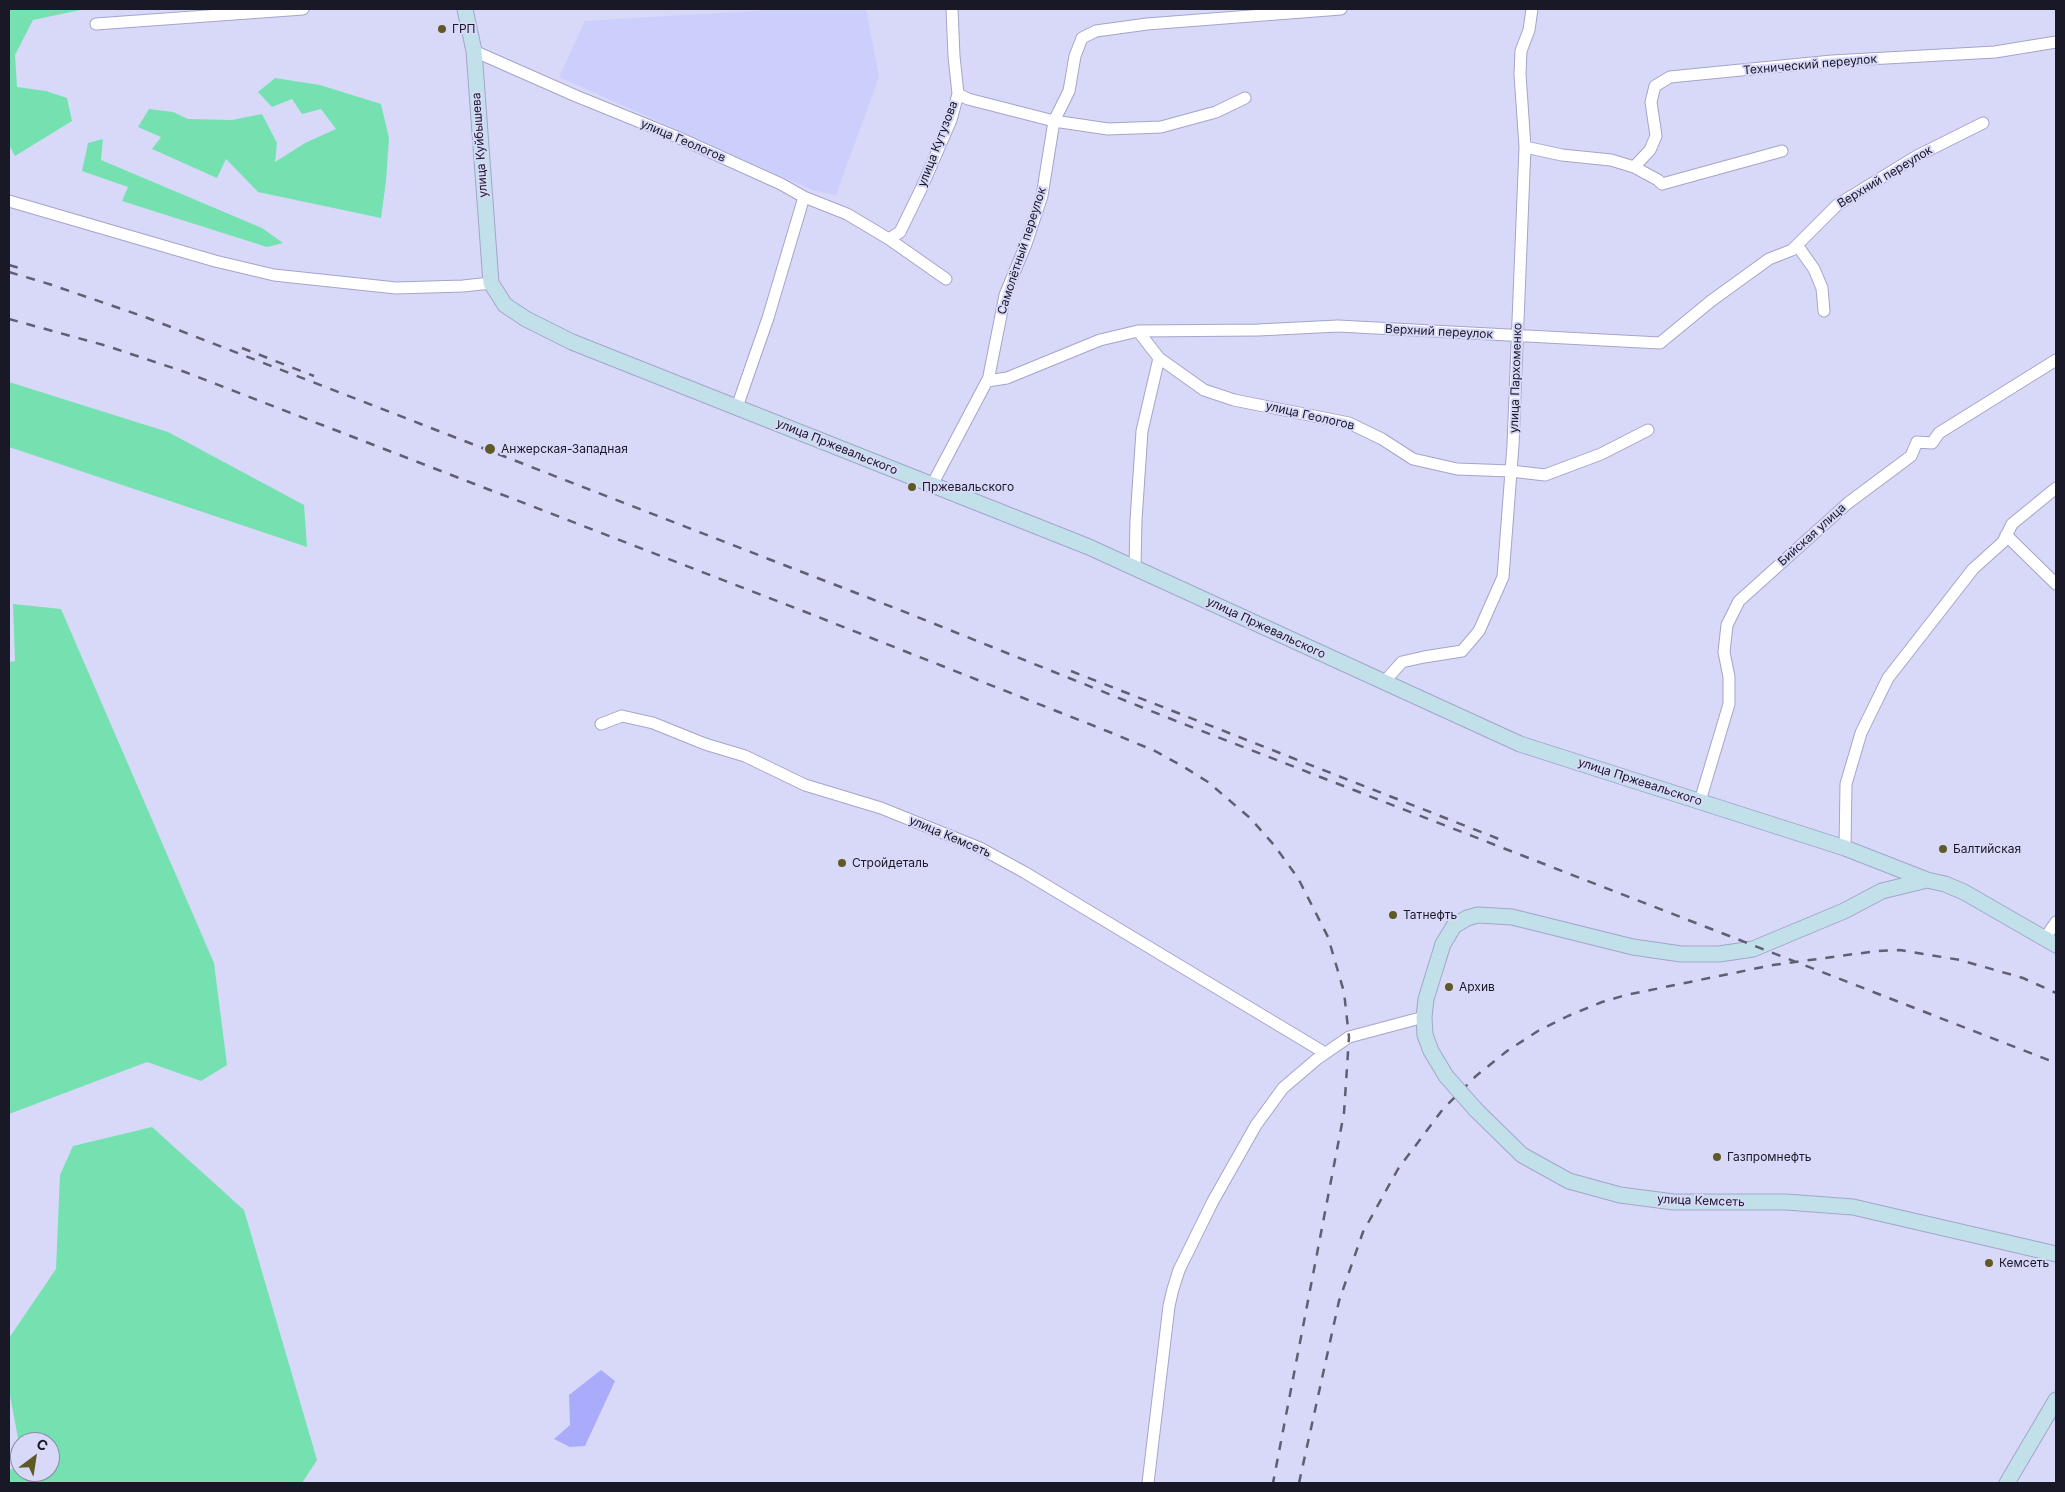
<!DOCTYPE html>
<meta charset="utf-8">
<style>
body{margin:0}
#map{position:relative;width:2065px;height:1492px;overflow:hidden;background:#d8d9f9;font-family:Inter,sans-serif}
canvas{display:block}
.frame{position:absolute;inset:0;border:10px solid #181826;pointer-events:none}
.north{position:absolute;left:10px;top:1432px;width:50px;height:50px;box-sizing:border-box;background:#d8d9f9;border:1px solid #8b8ca5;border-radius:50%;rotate:31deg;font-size:14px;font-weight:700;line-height:20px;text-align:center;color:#181826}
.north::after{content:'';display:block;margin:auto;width:18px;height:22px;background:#5f5926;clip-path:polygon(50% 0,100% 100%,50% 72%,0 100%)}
</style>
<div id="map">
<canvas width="2065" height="1492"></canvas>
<div class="frame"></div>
<div class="north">С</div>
</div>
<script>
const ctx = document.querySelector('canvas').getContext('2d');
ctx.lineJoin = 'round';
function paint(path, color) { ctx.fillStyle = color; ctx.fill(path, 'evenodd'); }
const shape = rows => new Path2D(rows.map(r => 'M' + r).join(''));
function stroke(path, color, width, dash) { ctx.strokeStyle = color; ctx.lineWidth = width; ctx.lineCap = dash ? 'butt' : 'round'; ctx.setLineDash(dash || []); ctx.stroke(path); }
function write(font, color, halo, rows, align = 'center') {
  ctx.font = font + ' Inter,sans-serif'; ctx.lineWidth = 4; ctx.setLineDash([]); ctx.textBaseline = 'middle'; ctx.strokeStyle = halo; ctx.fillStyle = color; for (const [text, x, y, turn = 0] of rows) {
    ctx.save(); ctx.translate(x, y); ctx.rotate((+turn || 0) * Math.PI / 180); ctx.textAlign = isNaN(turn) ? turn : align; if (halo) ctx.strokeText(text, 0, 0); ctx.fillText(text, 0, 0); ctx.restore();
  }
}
paint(shape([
 [787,9,866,9,879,77,836,195,812,190,559,77,585,21]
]), '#cccefc');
paint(shape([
 [9,9,85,9,33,20,15,55,17,87,46,91,67,98,72,121,15,156,9,145],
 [275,78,320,85,381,104,389,138,386,181,381,218,258,192,226,159,217,178,152,149,161,137,138,127,149,109,173,112,188,119,232,120,262,114,277,143,275,162,305,143,336,129,321,109,302,114,292,99,272,107,258,92],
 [103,139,101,160,262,228,283,243,267,247,122,201,128,187,82,171,88,143],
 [9,382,168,432,304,505,307,547,9,447],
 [13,604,61,609,214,963,227,1065,201,1081,147,1062,9,1114,9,662,15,661],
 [152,1127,244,1210,317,1460,302,1483,9,1483,9,1470,20,1467,20,1472,50,1472,50,1442,20,1442,20,1449,9,1390,9,1338,56,1269,60,1175,73,1146]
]), '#75e1b1');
paint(shape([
 [601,1370,615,1381,585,1446,570,1447,554,1439,570,1425,569,1395]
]), '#ababfb');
const street = shape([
 [96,24,303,9],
 [474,51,576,96,677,137,781,184,804,197,847,214,889,239,946,279],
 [958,94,968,99,1054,121,1108,129,1161,127,1216,112,1245,98],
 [1525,147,1562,155,1611,160,1634,167,1658,180,1662,184,1782,151],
 [1634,167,1650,150,1656,136,1651,102,1655,86,1670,77,1832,61,1995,52,2056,42],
 [9,201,215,261,274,275,396,288,463,286,491,283],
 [889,239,900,232,921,189,951,120,958,94,954,56,952,9],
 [1797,245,1814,269,1822,288,1824,311],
 [1138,331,1159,358,1204,390,1234,400,1349,423,1382,439,1413,459,1457,469,1511,471,1545,475,1601,454,1648,430],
 [988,381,1005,295,1026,244,1042,196,1054,121,1069,91,1075,56,1082,38,1096,31,1147,24,1341,9],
 [737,407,768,318,804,197],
 [932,485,987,381,1007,378,1100,340,1138,331,1258,330,1338,326,1660,343,1711,301,1769,259,1792,250,1837,205,1917,156,1983,123],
 [2006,535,2056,584],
 [1135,568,1136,520,1142,431,1159,358],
 [1384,682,1402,662,1424,657,1462,651,1479,631,1503,577,1513,445,1525,147,1520,74,1521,51,1529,30,1532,9],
 [601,724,622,716,653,723,705,744,745,756,805,785,881,808,980,848,1024,872,1325,1053],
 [1700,801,1729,704,1729,677,1724,652,1727,625,1739,601,1848,503,1911,456,1917,442,1932,443,1939,433,2056,360],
 [1845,848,1846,784,1861,733,1888,678,1973,569,2003,542,2012,524,2056,488],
 [2045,938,2056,922],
 [1148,1483,1169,1306,1173,1289,1179,1270,1213,1201,1256,1125,1283,1088,1317,1059,1349,1037,1424,1017]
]);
const secondary = shape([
 [465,9,474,51,491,283,505,305,526,319,572,342,1089,547,1520,744,1845,848,1927,880,1945,884,1964,892,2056,945],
 [1446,1076,1431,1051,1425,1035,1424,1017,1426,999,1443,944,1454,926,1467,918,1478,915,1512,917,1633,947,1681,954,1719,954,1753,949,1844,911,1882,891,1927,880],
 [1476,1110,1522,1155,1569,1181,1620,1195,1674,1202,1786,1202,1853,1207,2056,1254],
 [2007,1483,2056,1400]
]);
stroke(street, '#a3a5ca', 13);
stroke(secondary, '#a3a5ca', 17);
stroke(street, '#fff', 11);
stroke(secondary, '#c2e0e9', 15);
stroke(shape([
 [9,265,26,270],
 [9,272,49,284,145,317,900,610,1166,717,2056,1063],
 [9,319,107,346,185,372,803,611,1112,733,1155,751,1184,767,1208,782,1250,818,1274,845,1298,878,1328,937,1344,992,1349,1037,1344,1113,1273,1483],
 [242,348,314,376],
 [1071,671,1504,841],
 [1299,1483,1339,1301,1363,1232,1398,1169,1443,1109,1476,1076,1507,1051,1538,1031,1568,1016,1602,1002,1626,995,1773,965,1877,951,1900,950,1960,960,2023,978,2056,993]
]), '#5f5f74', 2.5, [9, 9]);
const secondaryBridge = shape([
 [1446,1076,1476,1110]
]);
stroke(secondaryBridge, '#a3a5ca', 17, []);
stroke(secondaryBridge, '#c2e0e9', 15);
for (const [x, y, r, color] of [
 [442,29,5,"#5f5926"],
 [490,449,6,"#5f5926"],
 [912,487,5,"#5f5926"],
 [1943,849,5,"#5f5926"],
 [842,863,5,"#5f5926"],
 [1393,915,5,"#5f5926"],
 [1449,987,5,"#5f5926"],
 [1717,1157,5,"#5f5926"],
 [1989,1263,5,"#5f5926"]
]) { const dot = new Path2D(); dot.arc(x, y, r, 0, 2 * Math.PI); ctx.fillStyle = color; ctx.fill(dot); stroke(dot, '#d8d9f9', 2); }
write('12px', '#181826', '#d8d9f9', [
 ["ГРП",452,29],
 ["Анжерская-Западная",501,449],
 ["Пржевальского",922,487],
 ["Балтийская",1953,849],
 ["Стройдеталь",852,863],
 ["Татнефть",1403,915],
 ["Архив",1459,987],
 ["Газпромнефть",1727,1157],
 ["Кемсеть",1999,1263]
], 'left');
write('12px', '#181826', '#d8d9f9', [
 ["Технический переулок",1810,65,-5],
 ["улица Геологов",683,141,23],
 ["улица Кутузова",938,144,-69],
 ["улица Куйбышева",480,145,-94],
 ["Верхний переулок",1885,177,-31],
 ["Самолётный переулок",1022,251,-72],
 ["Верхний переулок",1439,332,3],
 ["улица Пархоменко",1516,378,-88],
 ["улица Геологов",1310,416,13],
 ["улица Пржевальского",837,447,22],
 ["Бийская улица",1812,535,-42],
 ["улица Пржевальского",1266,628,25],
 ["улица Пржевальского",1640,782,18],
 ["улица Кемсеть",950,837,23],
 ["улица Кемсеть",1701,1201,2]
]);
</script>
